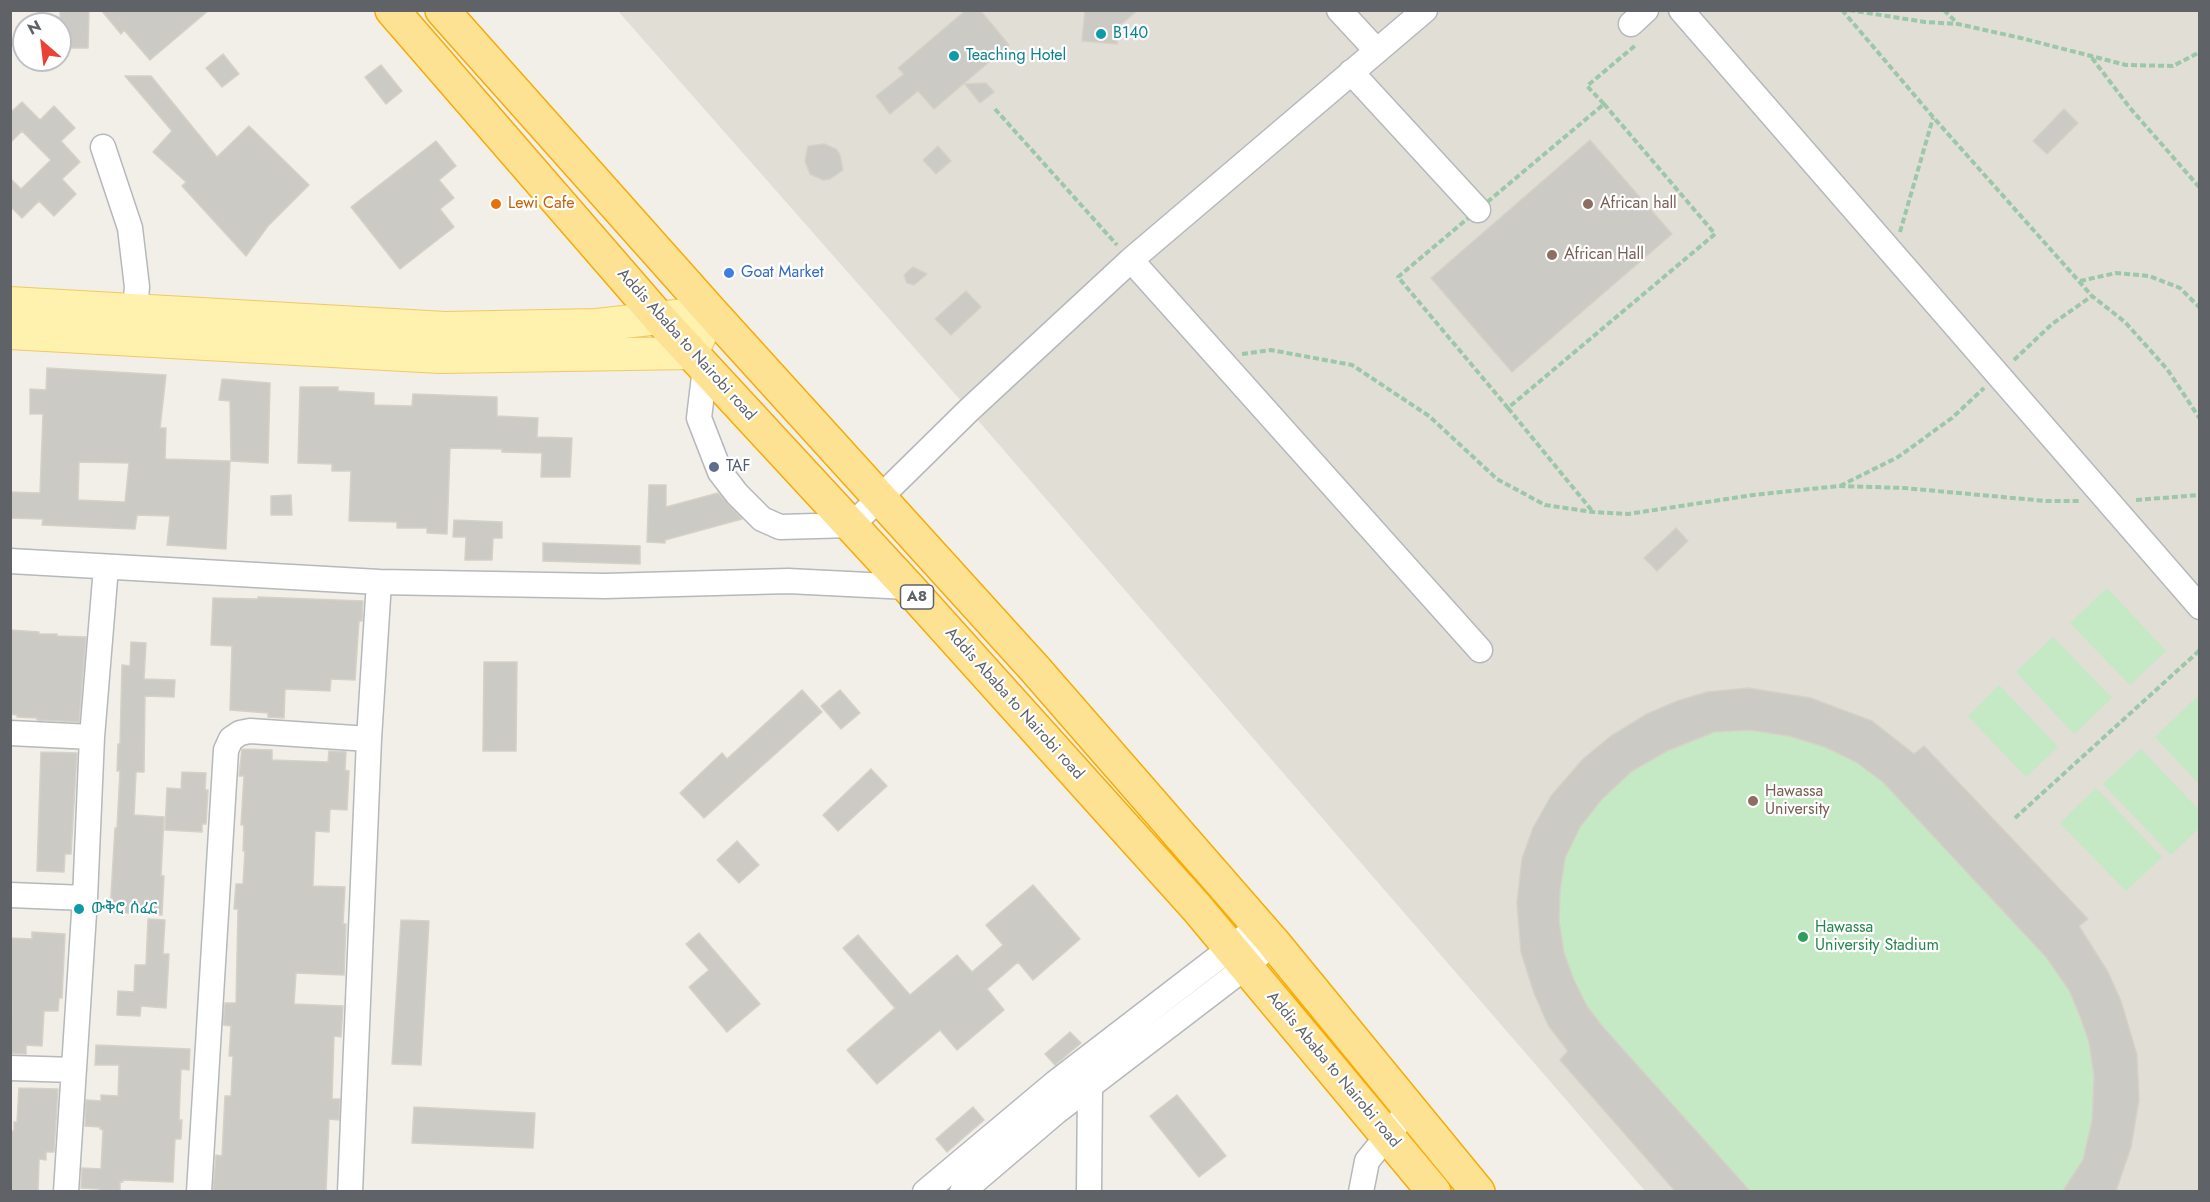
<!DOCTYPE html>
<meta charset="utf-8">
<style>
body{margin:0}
#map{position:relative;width:2210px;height:1202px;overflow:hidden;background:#f1efe8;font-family:Jost,sans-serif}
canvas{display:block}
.frame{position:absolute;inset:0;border:12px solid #5f6368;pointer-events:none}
.north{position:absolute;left:12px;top:12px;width:60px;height:60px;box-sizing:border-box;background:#fff;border:2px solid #bfc1c3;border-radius:50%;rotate:332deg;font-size:16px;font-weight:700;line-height:24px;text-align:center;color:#5f6368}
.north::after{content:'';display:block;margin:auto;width:21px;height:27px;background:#ea4335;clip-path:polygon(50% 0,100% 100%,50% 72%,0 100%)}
</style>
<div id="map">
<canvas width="2210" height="1202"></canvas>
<div class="frame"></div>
<div class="north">N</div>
</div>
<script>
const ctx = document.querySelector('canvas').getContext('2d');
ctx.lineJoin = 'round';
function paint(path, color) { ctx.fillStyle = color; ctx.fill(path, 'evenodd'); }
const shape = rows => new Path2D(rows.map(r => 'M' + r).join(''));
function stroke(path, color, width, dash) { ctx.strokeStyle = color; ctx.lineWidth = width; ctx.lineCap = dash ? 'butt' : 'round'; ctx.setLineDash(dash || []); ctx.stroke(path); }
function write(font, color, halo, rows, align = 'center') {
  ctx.font = font + ' Jost,"Noto Sans Ethiopic",sans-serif'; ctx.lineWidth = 4.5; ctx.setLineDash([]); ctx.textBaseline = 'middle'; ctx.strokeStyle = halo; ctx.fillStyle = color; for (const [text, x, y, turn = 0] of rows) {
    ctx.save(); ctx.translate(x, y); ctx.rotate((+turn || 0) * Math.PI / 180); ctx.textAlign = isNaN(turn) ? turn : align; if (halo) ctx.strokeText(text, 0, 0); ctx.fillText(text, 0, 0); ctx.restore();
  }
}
paint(shape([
 [618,11,2199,11,2199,1191,1645,1191,969,410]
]), '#e1ded6');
paint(shape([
 [2107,588,2166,651,2130,685,2070,623],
 [2053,637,2112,698,2074,734,2016,672],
 [1999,685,2058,747,2026,777,1968,716],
 [1748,688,1811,698,1837,708,1872,721,1914,754,1924,746,2088,919,2080,927,2108,972,2121,1001,2137,1055,2139,1100,2131,1147,2116,1191,1675,1191,1560,1060,1567,1051,1548,1025,1534,993,1521,952,1517,903,1533,828,1551,796,1583,759,1611,736,1647,714,1677,701,1707,692],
 [2199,695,2199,784,2155,737],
 [2141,749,2199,810,2199,828,2171,855,2103,784],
 [2096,788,2162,857,2126,891,2060,823]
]), '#c5e8c5');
const building = shape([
 [60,10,89,10,88,48,60,48,60,10],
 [101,10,209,10,150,60,124,30,121,34,101,10],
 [966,10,980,10,1009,45,934,109,918,91,890,114,876,96,904,74,898,68,966,10],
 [1085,10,1138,10,1119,26,1117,44,1082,41,1085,10],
 [223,54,239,74,222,87,206,68,223,54],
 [381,65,402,91,386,104,365,77,381,65],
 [125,76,151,76,217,157,249,126,309,185,268,226,246,256,182,186,186,182,153,152,172,131,125,76],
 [986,83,994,92,980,103,965,84,986,83],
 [22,102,40,120,54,106,75,128,61,141,80,162,62,179,76,194,54,216,39,201,22,218,10,206,10,178,21,189,51,160,22,131,10,143,10,113,22,102],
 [2064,109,2078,123,2047,154,2033,141,2064,109],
 [1590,140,1672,234,1512,372,1431,278,1590,140],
 [436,141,456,166,439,180,454,198,440,209,454,227,400,269,351,207,436,141],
 [824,144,836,149,840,155,843,170,830,179,823,180,810,174,805,161,808,146,824,144],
 [938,146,951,161,936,174,923,160,938,146],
 [913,267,927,274,914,285,907,283,904,275,913,267],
 [966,291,981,307,951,335,935,319,966,291],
 [47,368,166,375,160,428,166,428,165,459,230,461,226,549,167,545,170,516,137,515,135,529,42,525,43,519,10,518,10,492,40,493,43,414,30,414,30,389,46,390,47,368],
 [79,462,129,463,125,502,78,500,79,462],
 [222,379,270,383,268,463,231,461,230,401,219,400,222,379],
 [300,387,338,387,338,391,374,393,374,405,412,406,413,394,497,397,497,416,538,418,537,437,572,438,570,477,541,477,542,453,502,452,502,449,450,448,447,534,427,533,427,528,397,528,397,522,349,521,351,471,332,471,332,464,298,463,300,387],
 [649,485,666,485,666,507,718,493,742,519,665,540,665,543,647,542,649,485],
 [291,495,292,515,271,515,271,496,291,495],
 [454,520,502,522,502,538,493,538,492,560,465,560,466,537,453,537,454,520],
 [1676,528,1688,541,1657,571,1644,558,1676,528],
 [543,543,640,546,640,564,543,561,543,543],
 [258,597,363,601,362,621,359,621,355,680,331,679,330,691,285,689,284,718,268,717,268,713,230,710,232,646,211,645,213,598,258,599,258,597],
 [10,630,39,632,39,634,57,634,57,636,86,637,79,722,37,720,37,718,17,717,17,715,10,714,10,630],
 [131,642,146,643,144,679,175,680,174,697,145,696,144,772,136,772,134,815,164,817,161,876,164,876,162,915,110,912,115,828,117,828,120,771,117,771,118,744,120,744,122,665,130,666,131,642],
 [484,662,517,662,516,751,483,751,484,662],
 [1748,688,1811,698,1837,708,1872,721,1914,754,1924,746,2088,919,2079,926,2108,972,2121,1001,2137,1055,2139,1100,2131,1147,2116,1191,2063,1191,2083,1160,2092,1121,2094,1076,2089,1042,2080,1016,2069,990,2046,957,1883,782,1856,762,1825,747,1789,736,1749,730,1714,732,1667,751,1632,771,1602,799,1580,827,1565,858,1560,891,1559,921,1564,953,1574,980,1587,1006,1602,1026,1750,1191,1675,1191,1560,1060,1568,1051,1548,1025,1534,993,1521,952,1517,903,1522,859,1533,828,1551,796,1583,759,1611,736,1647,714,1677,701,1707,692,1748,688],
 [802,690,822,712,704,818,680,793,722,753,727,759,802,690],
 [840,690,860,713,841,729,821,706,840,690],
 [242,749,272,750,272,760,328,762,329,751,346,752,345,770,349,771,347,810,330,809,329,832,315,831,313,886,345,887,343,924,346,924,344,975,296,973,294,1004,343,1006,341,1037,334,1036,332,1099,340,1099,339,1120,329,1119,326,1191,213,1191,216,1155,222,1156,225,1096,231,1096,233,1056,229,1056,231,1026,223,1025,225,1003,236,1003,238,909,234,909,236,884,243,884,245,851,243,851,244,825,241,825,244,776,239,776,242,749],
 [41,752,77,753,71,854,65,854,64,872,37,871,41,752],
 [871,769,887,786,838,831,823,815,871,769],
 [182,772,206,773,205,790,208,790,206,824,202,824,202,832,165,830,167,788,181,789,182,772],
 [737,841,759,865,739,883,717,860,737,841],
 [1033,885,1080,939,1033,980,1018,962,987,989,1004,1010,957,1050,940,1030,877,1084,847,1050,895,1008,843,948,858,935,910,995,957,955,972,972,1003,945,986,925,1033,885],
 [148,919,165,920,163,954,169,954,166,1008,141,1006,140,1016,117,1015,118,991,134,992,135,965,146,965,148,919],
 [401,920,429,921,421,1065,392,1064,401,920],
 [32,932,65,934,62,998,59,998,58,1011,44,1011,42,1046,26,1045,26,1054,10,1053,12,1003,10,1003,10,938,32,939,32,932],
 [699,933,760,1004,727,1032,689,987,709,970,686,944,699,933],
 [1070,1032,1081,1043,1055,1065,1045,1054,1070,1032],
 [96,1045,190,1049,189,1070,181,1069,179,1120,182,1120,181,1139,175,1139,173,1182,123,1180,123,1182,120,1182,120,1191,99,1191,99,1189,81,1188,82,1168,101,1169,103,1130,100,1129,100,1127,85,1126,86,1100,101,1101,101,1095,118,1096,119,1065,95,1065,96,1045],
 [19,1088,58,1089,54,1152,46,1152,46,1160,39,1159,38,1191,10,1191,10,1131,14,1131,14,1122,17,1122,19,1088],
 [1177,1095,1226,1156,1199,1177,1150,1116,1177,1095],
 [414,1107,535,1113,533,1148,412,1143,414,1107],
 [973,1107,984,1120,947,1152,936,1139,973,1107]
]);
paint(building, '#cccac5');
stroke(building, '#d6d1c6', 1.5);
const minor = shape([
 [1339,10,1377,51],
 [1681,10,2200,607],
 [1631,24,1646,10],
 [1351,72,1478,210],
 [103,147,130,228,137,287,133,328],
 [1131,260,1480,650],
 [705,368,699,418,720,472,737,494,762,519,780,527,852,525,969,410,1131,260,1425,10],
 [10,561,379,582,605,586,788,581,908,587],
 [10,733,92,737],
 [10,895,85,898],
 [10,1068,74,1070],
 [1083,1080,1090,1087,1089,1192],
 [66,1192,85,898,92,737,106,567],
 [199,1192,226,750,231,739,240,733,250,731,369,739],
 [350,1192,369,739,379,582],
 [925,1192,1055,1083,1259,926],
 [962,1192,1056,1112,1247,966,1273,942],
 [1361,1192,1367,1161,1410,1108]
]);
const major = shape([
 [10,303,445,328,597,325,711,312],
 [10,333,440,357,692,353,711,312]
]);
const highway = shape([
 [392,10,660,319,908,587,1197,908,1434,1192],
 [442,10,711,312,1035,669,1273,942,1478,1192]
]);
stroke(minor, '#b5b8bc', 27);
stroke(major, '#f2c960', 34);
stroke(highway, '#f9ab00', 36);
stroke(shape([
 [1842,10,1933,117,2092,296,2125,322,2167,369,2200,419],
 [1849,10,1925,22,1958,24,2021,38,2126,65,2173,66,2200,52],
 [1944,10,1957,23],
 [2199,10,2200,11],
 [2092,58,2130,108,2200,188],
 [1604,104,1715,234,1508,408,1398,277,1604,104],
 [1604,104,1587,86,1637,44],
 [995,109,1117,245],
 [1900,232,1933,118],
 [2080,281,2116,273,2149,276,2180,288,2200,308],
 [1242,354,1271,350,1352,365,1429,416,1497,479,1545,505,1593,512,1628,514,1753,495,1839,486,1904,488,2046,501,2080,501],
 [2014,360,2052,324,2092,296],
 [1508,408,1593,512],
 [1840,486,1898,457,1952,418,1984,388],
 [2136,500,2200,495],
 [2015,818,2200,650]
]), '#9cc7a9', 4, [6, 3]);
stroke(minor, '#fff', 24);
stroke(major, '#fff2af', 32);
stroke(highway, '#fde293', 33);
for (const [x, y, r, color] of [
 [1101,34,6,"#0f9aa8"],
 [954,56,6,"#0f9aa8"],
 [496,204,6,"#e8710a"],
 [1588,204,6,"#8d6e63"],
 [1552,255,6,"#8d6e63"],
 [729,273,6,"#3f7fe0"],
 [714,467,6,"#5c6f8a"],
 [1753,801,6,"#8d6e63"],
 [79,909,6,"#0f9aa8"],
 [1803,937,6,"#2e9e5b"]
]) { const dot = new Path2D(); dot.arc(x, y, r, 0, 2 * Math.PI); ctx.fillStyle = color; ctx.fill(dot); stroke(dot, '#fff', 2); }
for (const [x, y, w] of [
 [917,597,33]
]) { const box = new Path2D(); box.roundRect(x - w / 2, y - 12, w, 24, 4.5); ctx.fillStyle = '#fff'; ctx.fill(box); stroke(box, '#5f6368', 1.5); }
write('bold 15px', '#5f6368', null, [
 ["A8",917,597]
]);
write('16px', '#0d838f', '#fff', [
 ["B140",1113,34],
 ["Teaching Hotel",966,56],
 ["ውቅሮ ሰፈር",91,909]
], 'left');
write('16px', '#c56008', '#fff', [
 ["Lewi Cafe",508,204]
], 'left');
write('16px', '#785e54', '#fff', [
 ["African hall",1600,204],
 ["African Hall",1564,255],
 ["Hawassa",1765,792],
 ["University",1765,810]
], 'left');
write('16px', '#366cbe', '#fff', [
 ["Goat Market",741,273]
], 'left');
write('16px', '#5f6368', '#fff', [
 ["Addis Ababa to Nairobi road",686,345,48],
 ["Addis Ababa to Nairobi road",1014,704,48],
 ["Addis Ababa to Nairobi road",1333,1070,50]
]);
write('16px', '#4e5e75', '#fff', [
 ["TAF",726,467]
], 'left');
write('16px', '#27864d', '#fff', [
 ["Hawassa",1815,928],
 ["University Stadium",1815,946]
], 'left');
</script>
